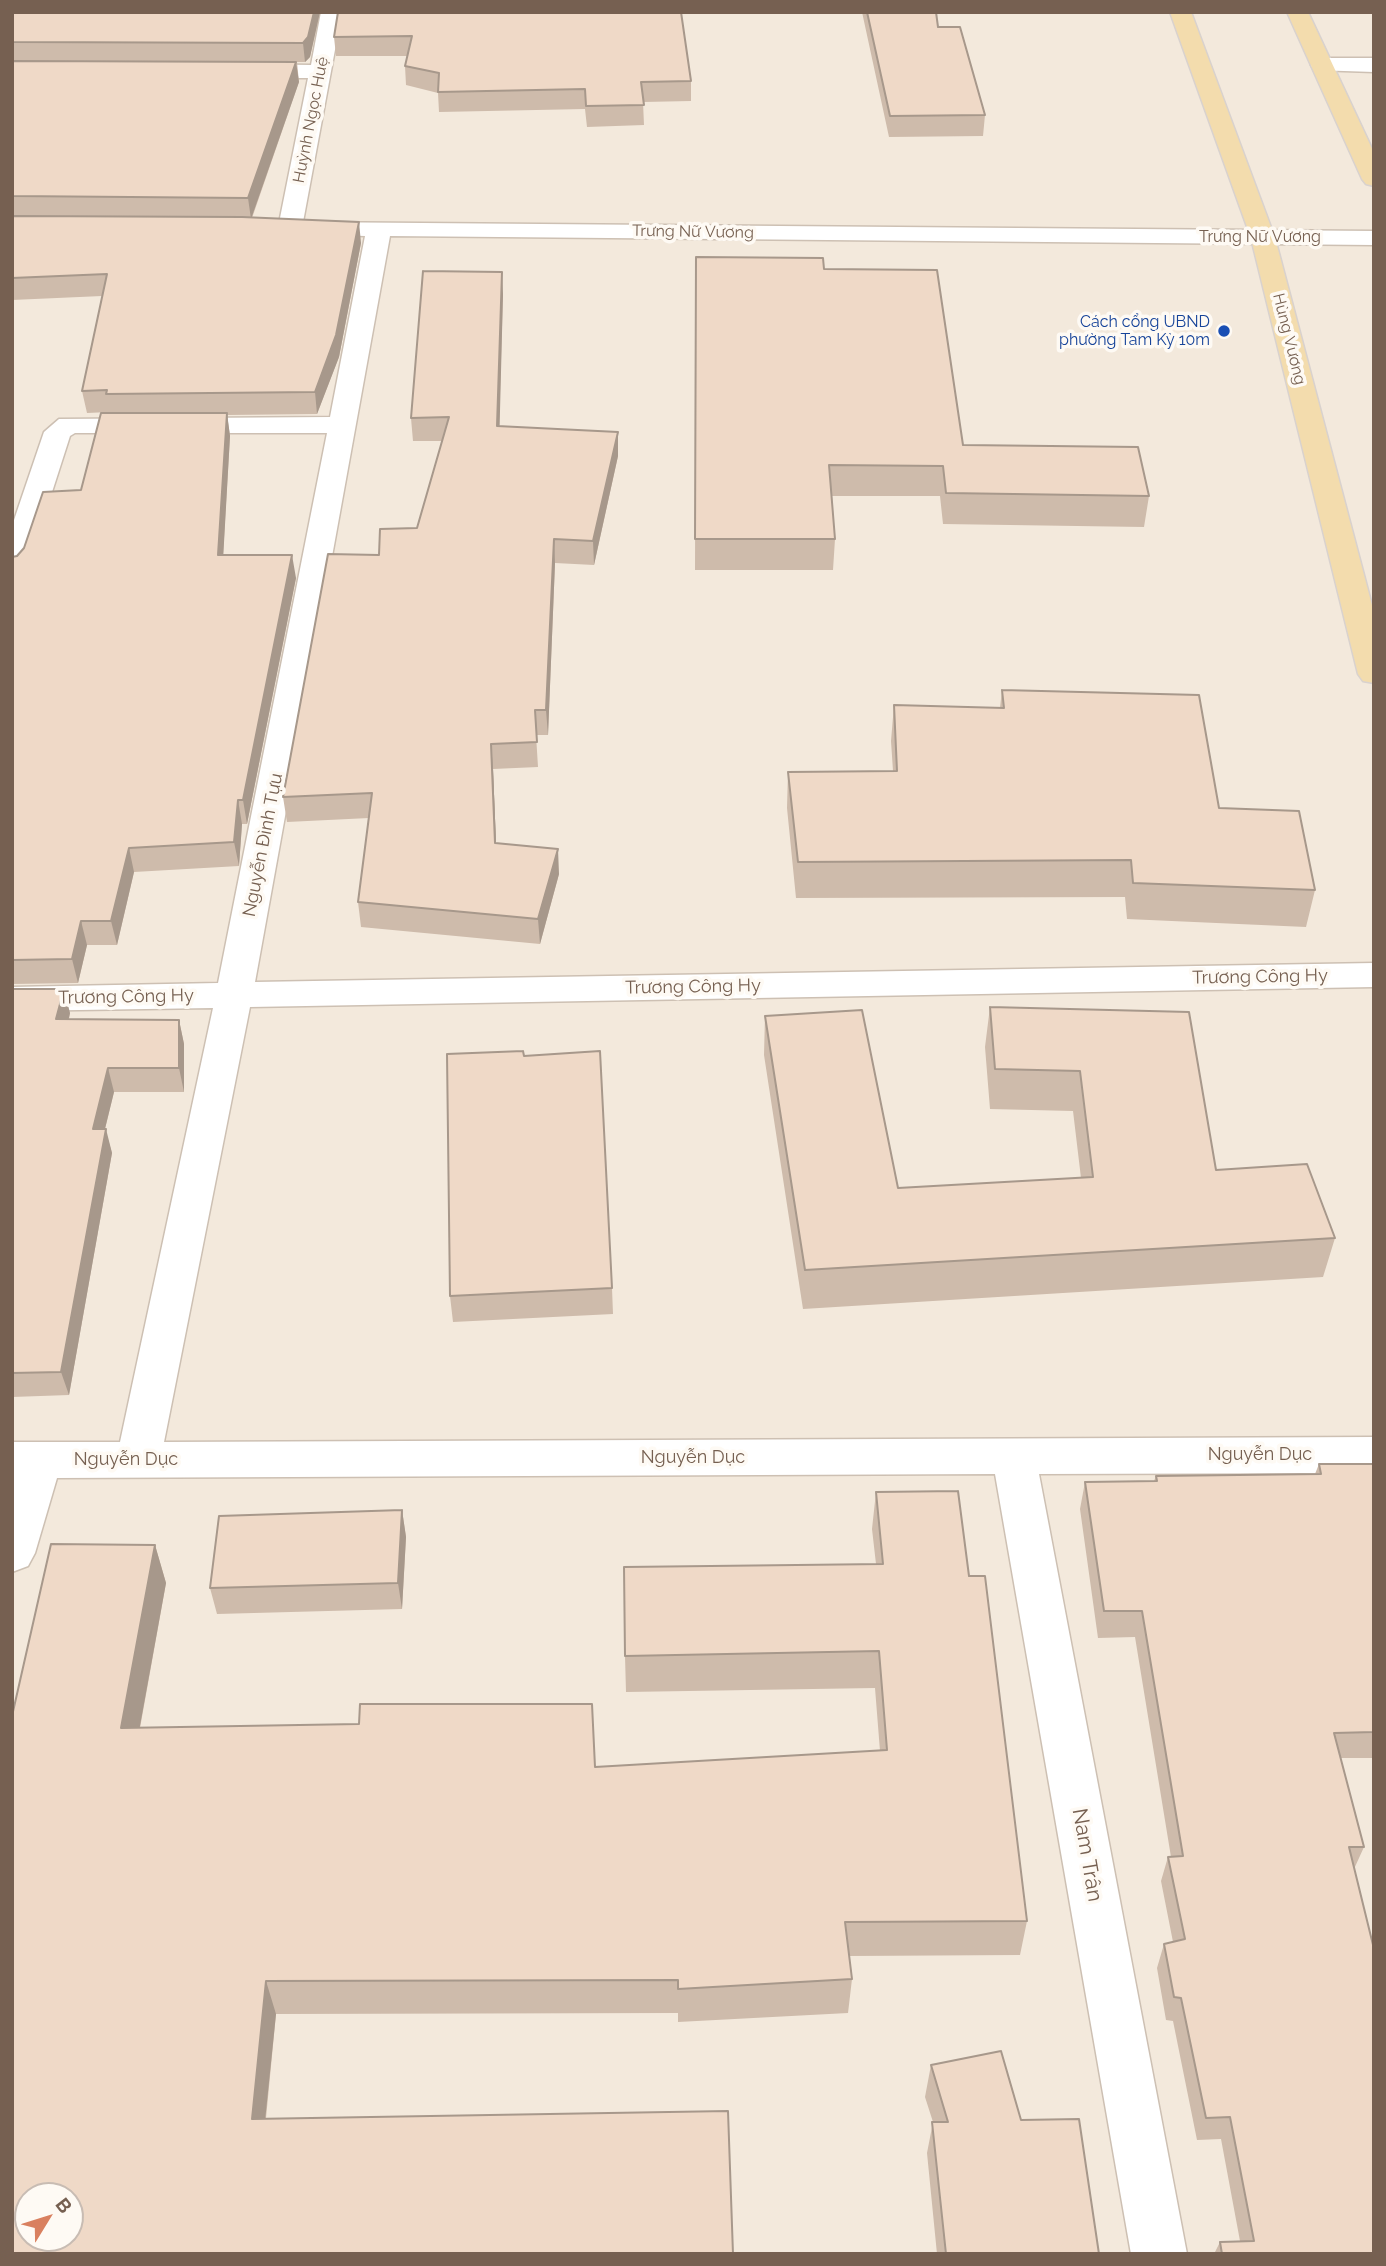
<!DOCTYPE html>
<meta charset="utf-8">
<style>
body{margin:0}
#map{position:relative;width:1386px;height:2266px;overflow:hidden;background:#fbf7ee;font-family:Raleway,sans-serif}
canvas{display:block}
.frame{position:absolute;inset:0;border:14px solid #766051;pointer-events:none}
.north{position:absolute;left:14px;top:2182px;width:70px;height:70px;box-sizing:border-box;background:#fefaf4;border:2px solid #c8bcb3;border-radius:50%;rotate:52deg;font-size:19px;font-weight:700;line-height:28px;text-align:center;color:#766051}
.north::after{content:'';display:block;margin:auto;width:24px;height:32px;background:#d9805f;clip-path:polygon(50% 0,100% 100%,50% 72%,0 100%)}
</style>
<div id="map">
<canvas width="1386" height="2266"></canvas>
<div class="frame"></div>
<div class="north">B</div>
</div>
<script>
const ctx = document.querySelector('canvas').getContext('2d');
ctx.lineJoin = 'round';
function paint(path, color) { ctx.fillStyle = color; ctx.fill(path, 'evenodd'); }
const shape = rows => new Path2D(rows.map(r => 'M' + r).join(''));
function stroke(path, color, width, dash) { ctx.strokeStyle = color; ctx.lineWidth = width; ctx.lineCap = dash ? 'butt' : 'round'; ctx.setLineDash(dash || []); ctx.stroke(path); }
function write(font, color, halo, rows, align = 'center') {
  ctx.font = font + ' Raleway,sans-serif'; ctx.lineWidth = 7; ctx.setLineDash([]); ctx.textBaseline = 'middle'; ctx.strokeStyle = halo; ctx.fillStyle = color; for (const [text, x, y, turn = 0] of rows) {
    ctx.save(); ctx.translate(x, y); ctx.rotate((+turn || 0) * Math.PI / 180); ctx.textAlign = isNaN(turn) ? turn : align; if (halo) ctx.strokeText(text, 0, 0); ctx.fillText(text, 0, 0); ctx.restore();
  }
}
paint(shape([
 [12,12,1374,12,1374,2254,12,2254],
 [28,2196,70,2196,70,2238,28,2238]
]), '#f3e9dc');
const minor = shape([
 [321,12,342,12,303,222,1374,231,1374,245,390,236,255,982,1374,963,1374,987,250,1007,164,1442,1374,1437,1374,1473,1039,1474,1187,2254,1131,2254,995,1474,57,1478,35,1553,28,1566,12,1572,12,1442,120,1442,213,1008,12,1011,12,987,218,983,327,433,75,433,70,436,27,570,22,576,12,579,12,526,44,432,59,419,330,417,365,236,281,233,278,228,308,78,245,78,234,71,245,64,311,65,321,12],
 [1322,58,1374,58,1374,72,1314,70,1311,65,1322,58]
]);
const major = shape([
 [1170,12,1191,12,1275,238,1374,613,1374,683,1363,681,1358,674,1251,238,1170,12],
 [1287,12,1308,12,1374,153,1374,186,1366,184,1362,179,1287,12]
]);
stroke(minor, '#cdc0b3', 3);
stroke(major, '#d9d2ce', 3);
paint(minor, '#fff');
paint(major, '#f3dcad');
paint(shape([
 [12,12,320,12,310,57,305,62,297,62,299,82,252,218,361,243,339,357,317,414,227,415,230,436,223,555,296,578,247,824,242,824,239,866,134,872,117,945,87,945,78,983,12,984,12,557,17,556,81,490,110,413,109,412,87,413,82,391,102,296,12,300],
 [338,12,691,81,691,101,643,102,644,125,587,127,585,109,439,112,438,93,406,85,405,66,407,56,336,56,334,37],
 [862,12,936,12,938,27,985,115,983,136,889,137],
 [696,257,824,269,963,445,1149,496,1144,527,943,524,940,496,832,496,835,539,833,570,695,570],
 [503,294,499,426,618,432,618,456,594,565,555,563,548,735,536,735,538,767,493,769,496,843,559,874,540,944,361,927,358,902,369,818,287,822,283,797,379,555,417,528,442,441,413,441,411,418],
 [1002,690,1219,808,1315,890,1306,927,1127,919,1125,897,796,898,787,808,788,772,893,771,891,741,894,705,1000,708],
 [12,989,70,1013,69,1019,179,1020,184,1044,184,1092,114,1092,105,1129,112,1153,69,1395,12,1397],
 [990,1007,1216,1170,1335,1238,1323,1277,803,1309,764,1055,765,1016,898,1188,1081,1178,1073,1111,990,1109,985,1047],
 [524,1056,612,1288,613,1314,453,1322,450,1296],
 [1319,1464,1374,1464,1374,1758,1340,1758,1364,1847,1354,1869,1374,2254,1214,2254,1220,2242,1240,2241,1221,2139,1197,2140,1173,2021,1166,2020,1157,1968,1164,1944,1173,1942,1161,1881,1168,1857,1171,1857,1135,1637,1098,1638,1080,1509,1085,1482,1154,1481,1156,1476,1315,1474],
 [876,1492,969,1576,1027,1921,1020,1955,849,1956,852,1979,848,2013,678,2022,678,2013,276,2014,266,2118,12,2254,155,1545,166,1583,140,1728,595,1767,880,1751,875,1688,626,1692,625,1656,876,1564,872,1529],
 [402,1510,406,1537,402,1609,217,1614,210,1588],
 [931,2065,1021,2120,1099,2254,937,2254,927,2153,933,2122,925,2097]
]), '#cebbab');
paint(shape([
 [314,12,320,12,310,57,305,62,303,43],
 [296,62,299,82,251,219,248,198],
 [359,222,361,243,339,357,317,414,315,392],
 [502,272,503,294,499,450,497,426],
 [227,413,230,436,222,578,218,555],
 [618,432,618,456,594,565,593,541],
 [554,539,555,563,548,735,546,710],
 [292,555,296,578,247,824,243,800],
 [491,744,493,769,497,868,495,843],
 [238,800,242,824,239,866,234,842],
 [129,848,134,872,117,945,111,921],
 [558,849,559,874,540,944,538,919],
 [81,921,87,945,78,983,72,959],
 [64,989,70,1013,63,1043,56,1019],
 [179,1020,184,1044,184,1092,179,1068],
 [108,1068,114,1092,99,1153,93,1129],
 [106,1129,112,1153,69,1395,61,1372],
 [402,1510,406,1537,402,1609,398,1583],
 [155,1545,166,1583,133,1764,121,1728],
 [266,1981,276,2014,262,2150,252,2119]
]), '#a7988b');
const building = shape([
 [12,12,314,12,308,37,303,43,12,42,12,12],
 [338,12,681,12,691,81,641,82,644,105,586,106,585,89,438,92,439,73,405,66,412,36,334,37,338,12],
 [867,12,936,12,938,27,960,27,985,115,890,116,867,12],
 [12,61,296,62,248,198,12,196,12,61],
 [12,216,242,217,359,222,336,335,315,392,106,394,107,390,82,391,107,274,12,278,12,216],
 [696,257,823,258,824,269,937,270,963,445,1138,447,1149,496,946,493,943,466,829,465,835,539,695,539,696,257],
 [423,271,502,272,497,426,618,432,593,541,554,539,546,710,535,710,537,742,491,744,495,843,558,849,538,919,358,902,372,793,283,797,328,554,379,555,380,529,417,528,449,417,411,418,423,271],
 [101,413,227,413,218,555,292,555,243,800,238,800,234,842,129,848,111,921,81,921,72,959,12,960,12,557,17,556,24,548,43,492,81,490,101,413],
 [1002,690,1199,695,1219,808,1299,811,1315,890,1133,883,1131,860,798,862,788,772,897,771,894,705,1004,708,1002,690],
 [12,989,64,989,56,1019,179,1020,179,1068,108,1068,93,1129,106,1129,61,1372,12,1373,12,989],
 [990,1007,1189,1012,1216,1170,1307,1164,1335,1238,805,1270,765,1016,862,1010,898,1188,1093,1177,1080,1071,995,1069,990,1007],
 [523,1051,524,1056,600,1051,612,1288,450,1296,447,1054,523,1051],
 [1319,1464,1374,1464,1374,1732,1334,1733,1364,1847,1349,1847,1374,1949,1374,2254,1222,2254,1220,2242,1254,2241,1230,2117,1206,2118,1181,1998,1174,1997,1164,1944,1185,1939,1168,1857,1183,1856,1142,1611,1104,1611,1085,1482,1157,1481,1156,1476,1321,1474,1319,1464],
 [958,1491,969,1576,985,1576,1027,1921,845,1922,852,1979,678,1989,678,1980,266,1981,252,2119,728,2111,733,2254,12,2254,12,1716,51,1544,155,1545,121,1728,359,1724,360,1704,592,1704,595,1767,887,1750,879,1651,625,1656,624,1567,883,1564,876,1492,958,1491],
 [28,2196,70,2196,70,2238,28,2238,28,2196],
 [402,1510,398,1583,210,1588,219,1516,402,1510],
 [1001,2051,1021,2120,1079,2119,1099,2254,946,2254,932,2122,948,2122,931,2065,1001,2051]
]);
paint(building, '#efd9c7');
stroke(building, '#a7988b', 2);
for (const [x, y, r, color] of [
 [1224,331,7,"#1a4fb4"]
]) { const dot = new Path2D(); dot.arc(x, y, r, 0, 2 * Math.PI); ctx.fillStyle = color; ctx.fill(dot); stroke(dot, '#fefaf4', 2.5); }
write('16px', '#766051', '#fefaf4', [
 ["Huỳnh Ngọc Huệ",311,120,-79],
 ["Trưng Nữ Vương",693,232,1],
 ["Trưng Nữ Vương",1260,237],
 ["Hùng Vương",1289,339,76]
]);
write('16px', '#164399', '#fefaf4', [
 ["Cách cổng UBND",1210,322],
 ["phường Tam Kỳ 10m",1210,340]
], 'right');
write('18px', '#766051', '#fefaf4', [
 ["Nguyễn Đình Tựu",263,845,-79],
 ["Trương Công Hy",1260,977,-1],
 ["Trương Công Hy",693,987,-1],
 ["Trương Công Hy",126,997,-1],
 ["Nguyễn Dục",1260,1455],
 ["Nguyễn Dục",693,1458],
 ["Nguyễn Dục",126,1460]
]);
write('21px', '#766051', '#fefaf4', [
 ["Nam Trân",1087,1855,80]
]);
</script>
